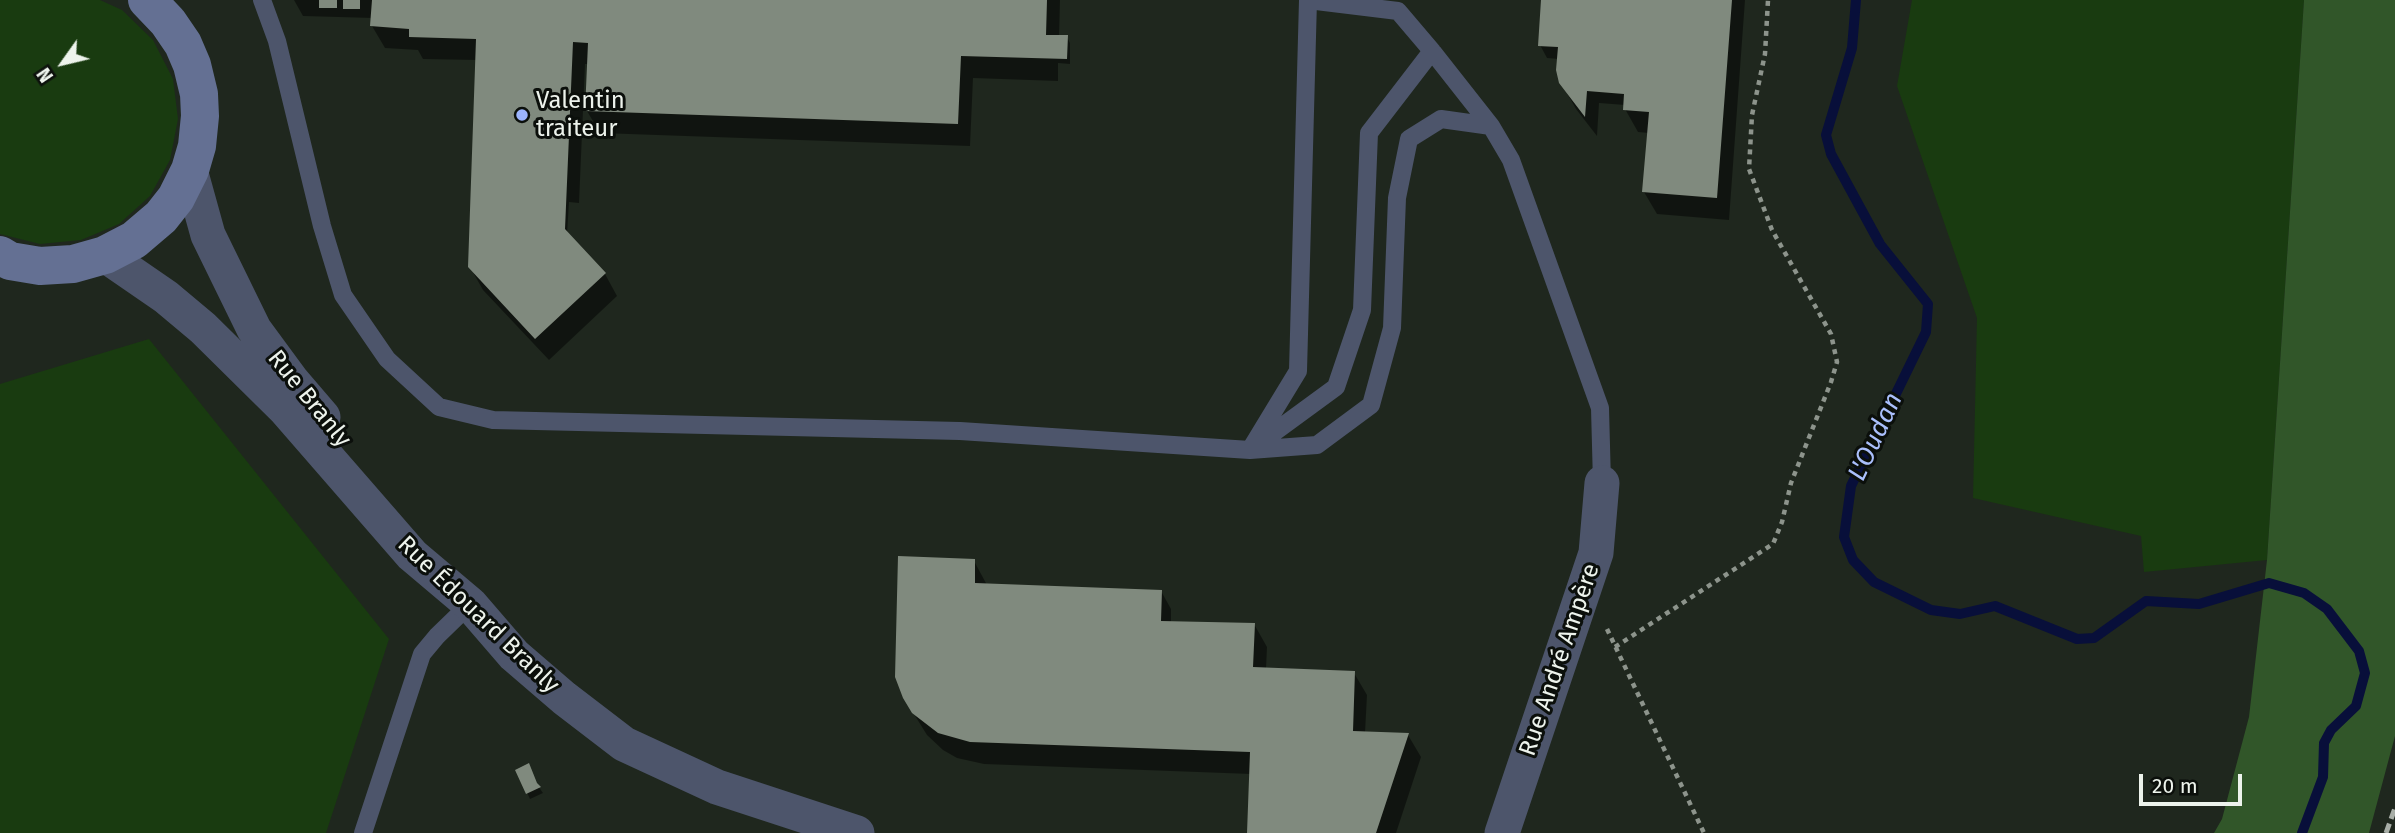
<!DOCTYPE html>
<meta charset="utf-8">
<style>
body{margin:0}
#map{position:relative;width:2395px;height:833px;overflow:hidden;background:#1f271e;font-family:"Fira Sans",sans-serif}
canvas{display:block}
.north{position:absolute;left:28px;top:28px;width:70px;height:70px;-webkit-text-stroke:5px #0b0f0b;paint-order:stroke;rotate:236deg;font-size:19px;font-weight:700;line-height:28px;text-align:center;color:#edf3ec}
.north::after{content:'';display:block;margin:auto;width:24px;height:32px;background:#edf3ec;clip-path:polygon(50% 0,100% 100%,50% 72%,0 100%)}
.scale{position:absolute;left:2139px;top:774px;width:103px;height:32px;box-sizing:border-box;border:4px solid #edf3ec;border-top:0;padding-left:9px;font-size:21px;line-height:24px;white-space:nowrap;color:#edf3ec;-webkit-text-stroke:5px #0b0f0b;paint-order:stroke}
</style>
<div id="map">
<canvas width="2395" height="833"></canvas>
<div class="north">N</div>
<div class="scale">20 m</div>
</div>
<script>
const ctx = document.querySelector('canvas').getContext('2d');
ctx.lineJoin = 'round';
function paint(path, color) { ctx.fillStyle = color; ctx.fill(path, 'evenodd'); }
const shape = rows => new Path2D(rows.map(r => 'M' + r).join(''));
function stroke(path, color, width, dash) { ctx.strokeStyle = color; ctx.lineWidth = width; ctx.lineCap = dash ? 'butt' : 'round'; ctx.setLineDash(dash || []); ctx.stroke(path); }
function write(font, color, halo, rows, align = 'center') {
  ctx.font = font + ' "Fira Sans",sans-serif'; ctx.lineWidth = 6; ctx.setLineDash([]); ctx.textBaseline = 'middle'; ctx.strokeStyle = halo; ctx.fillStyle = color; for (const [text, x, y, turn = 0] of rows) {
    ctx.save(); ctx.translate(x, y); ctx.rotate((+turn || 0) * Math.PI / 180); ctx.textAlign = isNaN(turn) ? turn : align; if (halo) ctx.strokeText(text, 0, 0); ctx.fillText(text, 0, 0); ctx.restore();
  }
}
paint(shape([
 [0,0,100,0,122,10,153,40,173,79,178,119,170,160,150,196,119,224,81,240,40,244,0,234],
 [1912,0,2304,0,2267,560,2144,572,2141,536,1973,498,1977,318,1897,86],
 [149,339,389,639,326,833,0,833,0,384]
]), '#193b10');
paint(shape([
 [2304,0,2395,0,2395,736,2369,833,2214,833,2222,819,2249,717,2267,560]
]), '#315629');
paint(shape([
 [294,0,1060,0,1059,37,1067,37,1070,43,1070,64,1058,63,1058,81,973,78,970,146,600,133,587,111,589,64,585,64,579,203,569,202,567,234,605,274,617,296,549,360,483,290,470,267,477,60,423,59,418,50,385,48,372,26,373,18,303,16],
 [1543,0,1745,0,1729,220,1657,214,1644,192,1649,133,1638,132,1625,109,1625,105,1599,103,1597,136,1576,109,1563,86,1559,59,1547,58,1540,45],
 [974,561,987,585,1161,591,1171,609,1171,622,1254,624,1267,647,1266,669,1354,673,1367,695,1365,733,1408,735,1421,757,1396,833,1249,833,1251,774,984,764,957,758,943,750,927,735,904,698],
 [517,771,538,786,543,793,530,799]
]), '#0007');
stroke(shape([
 [1856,0,1852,48,1826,135,1831,154,1880,244,1928,304,1926,332,1851,486,1844,537,1853,560,1874,582,1931,610,1960,614,1995,606,2077,639,2094,638,2146,601,2199,604,2269,583,2304,593,2327,609,2359,651,2365,673,2356,706,2331,730,2324,743,2323,777,2302,833]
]), '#080f3a', 10);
paint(shape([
 [319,0,337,0,337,8,319,8],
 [343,0,360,0,360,9,343,9],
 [372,0,1047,0,1046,35,1068,35,1067,59,961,56,958,124,585,111,588,43,573,42,565,229,606,273,535,339,468,267,476,39,409,37,409,29,370,26],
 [1541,0,1732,0,1717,198,1642,192,1649,112,1623,110,1624,94,1587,91,1585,117,1559,83,1556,70,1558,47,1538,46],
 [898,556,975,559,975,583,1162,590,1161,621,1255,623,1253,667,1355,671,1353,731,1409,733,1376,833,1247,833,1250,752,970,742,938,733,912,713,903,698,895,677],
 [529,763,537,783,541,787,526,794,515,770]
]), '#808a7e');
stroke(shape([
 [1607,629,1704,833],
 [1615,647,1773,544,1782,522,1791,483,1831,382,1837,362,1831,334,1772,230,1749,169,1752,115,1765,54,1768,0]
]), '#8d948c', 4.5, [5, 5]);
stroke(shape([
 [262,0,277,41,322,226,343,295,387,359,439,407,493,420,960,431,1250,450,1317,445,1371,405,1392,328,1397,198,1409,139,1441,119,1491,126,1511,160,1600,408,1602,483],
 [1432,51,1369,133,1362,310,1336,387,1250,450,1298,371,1308,0,1398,11,1432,51,1491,126],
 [363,833,422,654,437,636,470,604]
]), '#4d556b', 18);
stroke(shape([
 [190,170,208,235,254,329,293,382,323,417],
 [105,255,166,297,203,328,285,409,412,555,470,604,514,655,564,698,624,744,717,787,857,833],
 [1502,833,1596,553,1602,483]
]), '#4d556b', 35);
stroke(shape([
 [0,255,10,261,40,266,73,264,105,255,134,240,161,217,176,198,190,170,197,146,200,116,199,94,192,65,183,44,168,22,147,0]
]), '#647093', 38);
stroke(shape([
 [2386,833,2395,808]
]), '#a8aea7', 5, [10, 5]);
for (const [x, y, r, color] of [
 [522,115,7,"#9cb4fd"]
]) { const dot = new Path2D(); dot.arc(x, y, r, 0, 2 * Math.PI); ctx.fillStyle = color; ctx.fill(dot); stroke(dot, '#0b0f0b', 2.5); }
write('24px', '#edf3ec', '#0b0f0b', [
 ["Valentin",536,101],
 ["traiteur",536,129]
], 'left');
write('24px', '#edf3ec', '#0b0f0b', [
 ["Rue Branly",309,399,51],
 ["Rue Édouard Branly",478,615,44],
 ["Rue André Ampère",1560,660,-71]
]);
write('italic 26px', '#aabffc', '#0b0f0b', [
 ["L'Oudan",1876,437,-65]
]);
</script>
